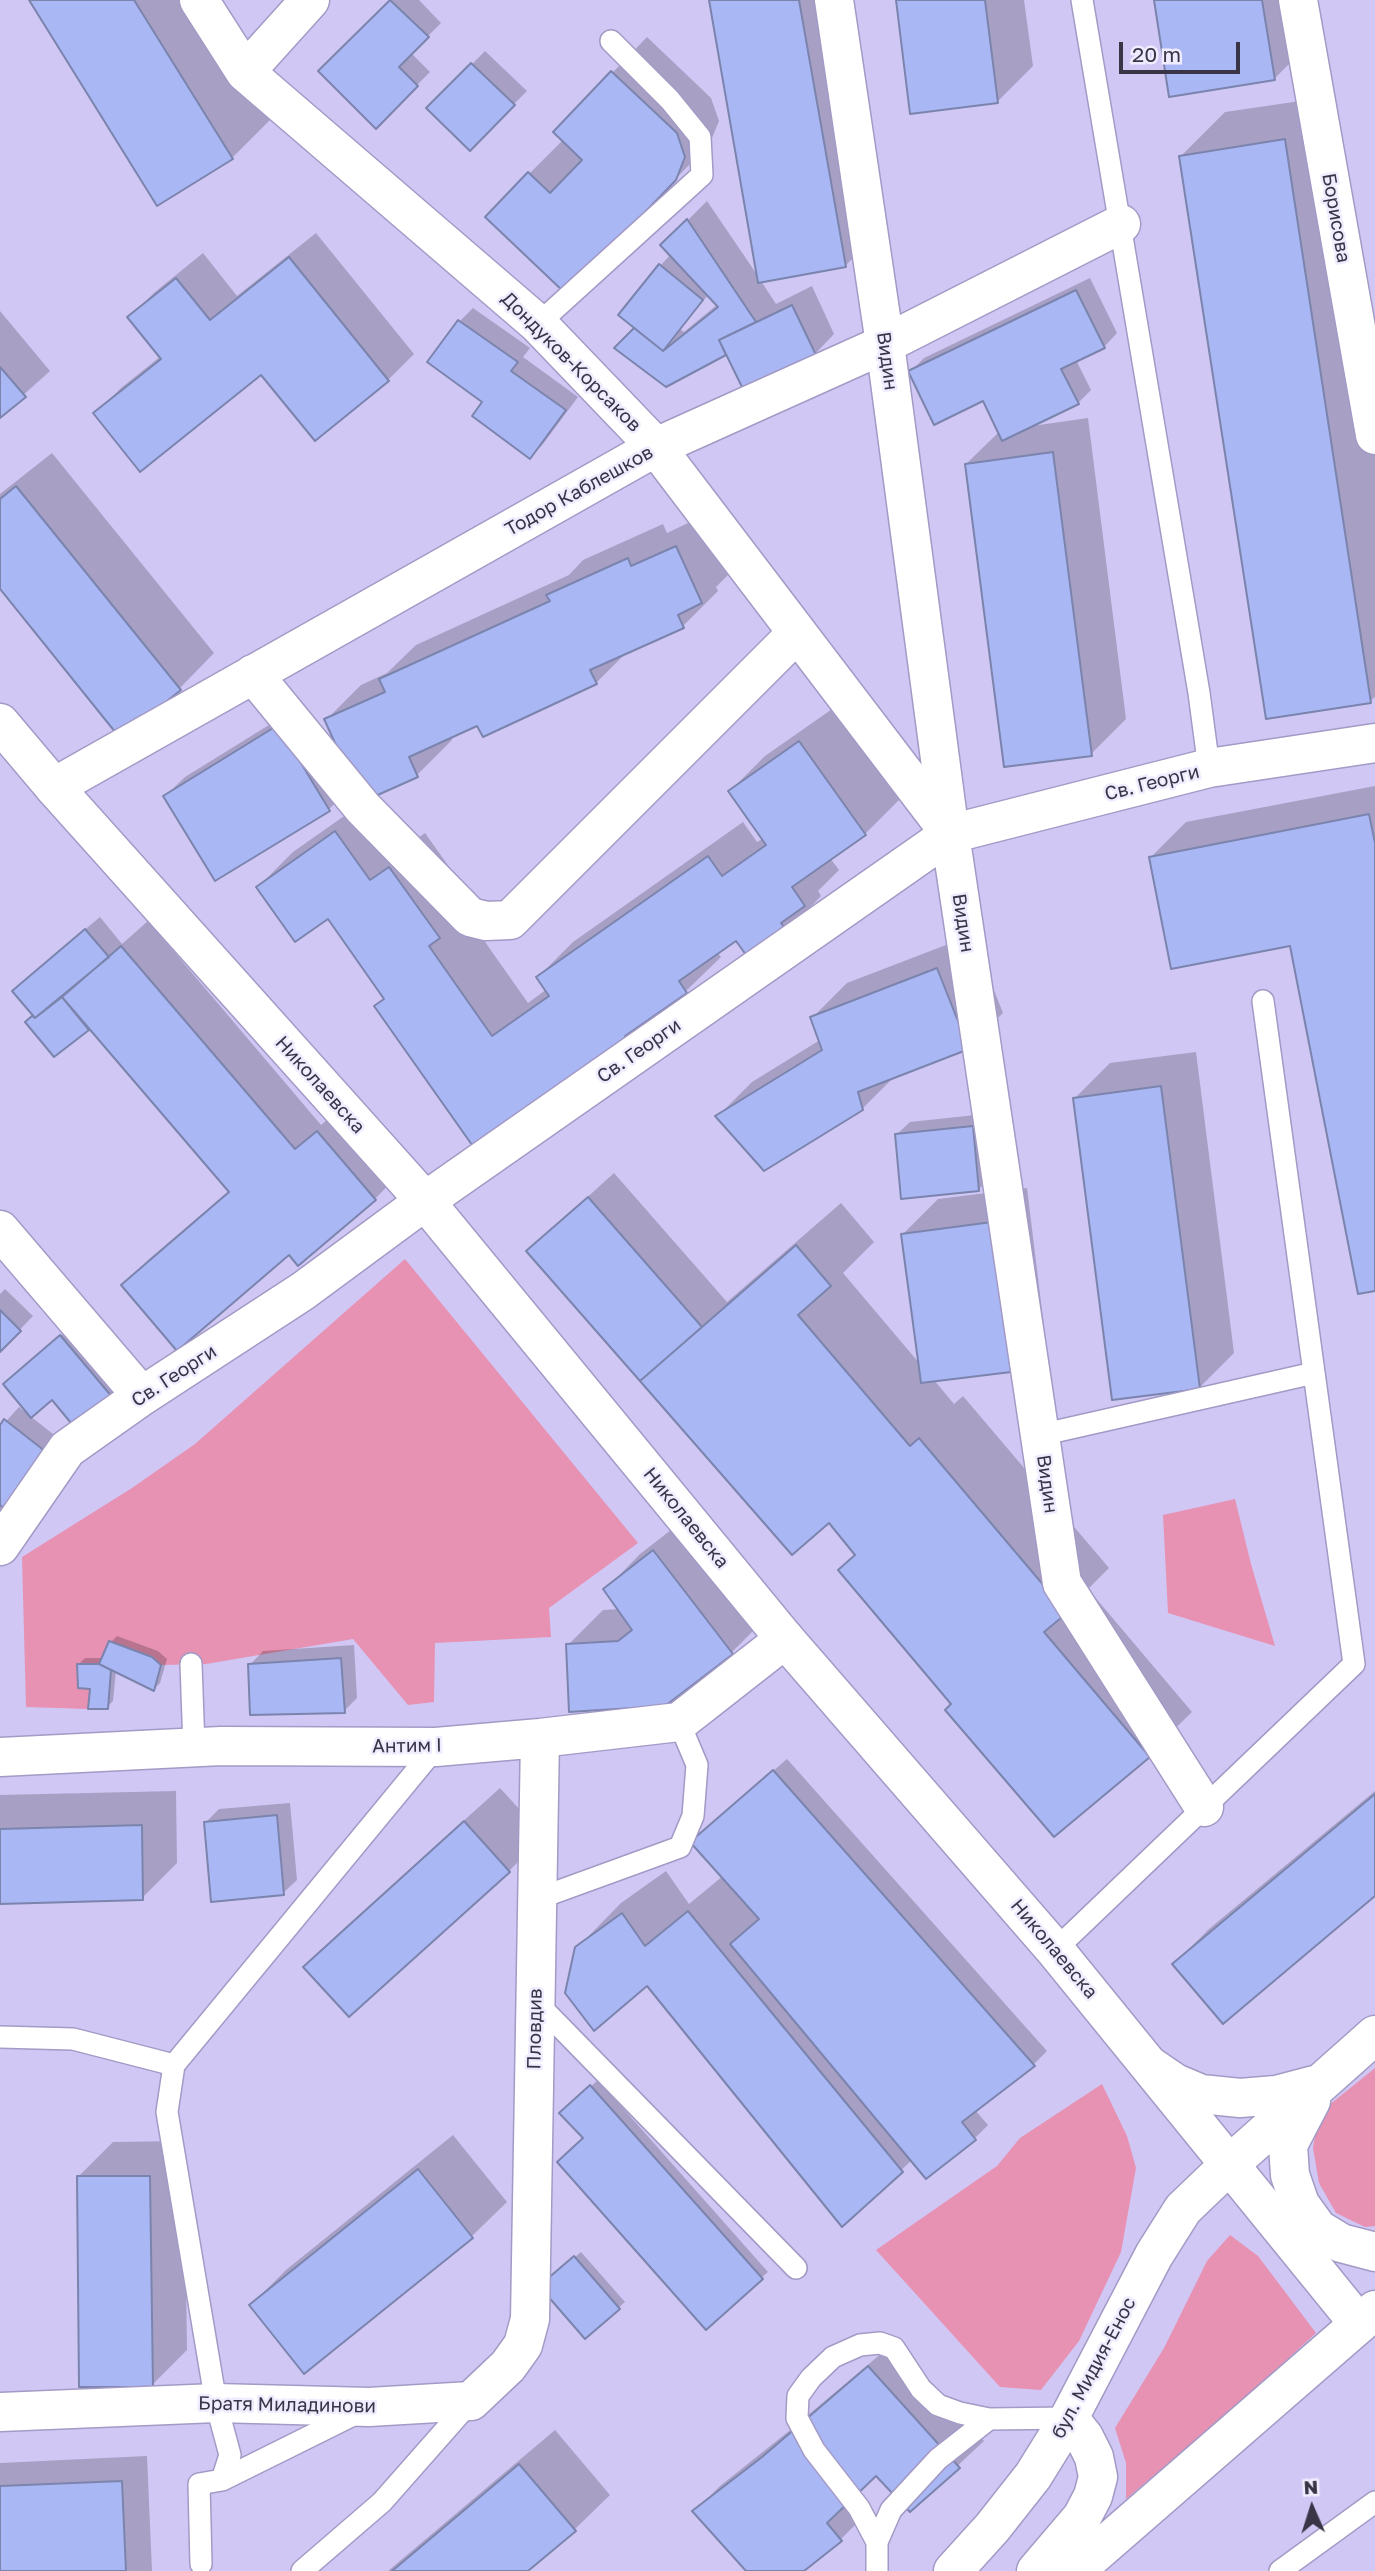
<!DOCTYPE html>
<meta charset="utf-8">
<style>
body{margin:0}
#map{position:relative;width:1375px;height:2571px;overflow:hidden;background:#d1c7f5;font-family:"Golos Text",sans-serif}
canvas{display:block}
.north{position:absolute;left:1277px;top:2473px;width:70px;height:70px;-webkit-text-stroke:5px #f0ecff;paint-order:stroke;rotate:357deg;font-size:19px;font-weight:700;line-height:28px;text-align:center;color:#393547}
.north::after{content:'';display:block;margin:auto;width:24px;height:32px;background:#393547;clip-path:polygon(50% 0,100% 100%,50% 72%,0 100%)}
.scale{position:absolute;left:1119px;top:42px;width:121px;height:32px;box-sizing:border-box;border:4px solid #393547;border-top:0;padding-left:9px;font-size:21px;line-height:24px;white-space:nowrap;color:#393547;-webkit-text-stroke:5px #f0ecff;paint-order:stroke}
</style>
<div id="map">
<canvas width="1375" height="2571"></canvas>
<div class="north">N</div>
<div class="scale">20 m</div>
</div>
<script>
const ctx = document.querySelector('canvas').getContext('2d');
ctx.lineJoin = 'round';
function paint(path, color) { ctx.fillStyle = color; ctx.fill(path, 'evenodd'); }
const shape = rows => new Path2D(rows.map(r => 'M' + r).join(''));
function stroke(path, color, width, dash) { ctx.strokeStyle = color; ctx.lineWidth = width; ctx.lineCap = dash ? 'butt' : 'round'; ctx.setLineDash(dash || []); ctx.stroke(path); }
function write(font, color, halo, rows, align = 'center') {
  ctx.font = font + ' "Golos Text",sans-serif'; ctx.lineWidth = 5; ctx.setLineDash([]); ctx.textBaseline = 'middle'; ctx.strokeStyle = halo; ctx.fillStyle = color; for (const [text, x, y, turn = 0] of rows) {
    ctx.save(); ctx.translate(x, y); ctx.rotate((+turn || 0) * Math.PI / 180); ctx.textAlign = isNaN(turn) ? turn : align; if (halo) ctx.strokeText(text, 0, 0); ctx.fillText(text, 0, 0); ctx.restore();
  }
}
paint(shape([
 [405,1259,638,1543,549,1608,551,1637,435,1643,434,1702,408,1705,353,1639,206,1664,161,1665,152,1657,99,1664,78,1664,78,1688,90,1689,88,1709,26,1707,22,1557,132,1488,195,1444],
 [1235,1499,1251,1564,1275,1646,1168,1613,1163,1515],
 [1375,2068,1375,2226,1365,2227,1336,2213,1319,2183,1313,2148,1317,2123,1323,2110],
 [1102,2084,1127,2136,1136,2168,1121,2252,1079,2341,1041,2390,1000,2387,876,2250,997,2166,1020,2138],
 [1230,2235,1258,2256,1316,2333,1244,2399,1126,2499,1126,2463,1115,2428,1164,2348,1207,2261]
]), '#e791b3');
paint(shape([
 [31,0,205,0,276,114,232,158,158,204],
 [392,0,419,0,441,23,411,53,430,72,376,126,321,71],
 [710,0,840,0,880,231,845,266,761,281,776,304,812,286,834,334,815,354,727,352,666,385,616,348,637,327,660,266,671,254,663,245,707,201,760,279],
 [709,294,718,304,684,332,680,329],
 [897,0,1024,0,1033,66,998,101],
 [1156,0,1312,0,1318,35,1274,79],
 [647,37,711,98,719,121,710,143,601,257,529,174,563,140,555,132],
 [485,51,527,91,470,148,429,108],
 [1328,97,1375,403,1375,697,1370,701,1181,156,1225,112],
 [316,233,414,354,388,380,315,439,261,372,96,413,121,388,161,356,129,317,155,292,203,253,237,296],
 [1090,278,1117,333,1104,347,1076,360,1091,390,1078,403,1032,426,1088,418,1126,719,1091,754,966,464,999,432,983,399,911,371,924,358],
 [473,308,530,348,523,357,578,397,543,444,530,457,484,402,430,362,460,321],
 [0,311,50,371,0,416],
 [52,453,214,653,180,688,121,736,0,587,0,494],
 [711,512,736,567,716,587,718,591,683,626,628,651,596,683,478,723,450,736,452,740,417,775,370,796,406,847,425,833,474,902,464,912,528,1003,547,989,538,977,573,942,743,822,757,842,764,838,730,791,765,756,835,707,900,799,865,834,830,858,839,870,818,891,821,896,787,931,736,938,717,952,721,957,686,991,664,1007,629,1043,478,1149,376,1006,385,997,328,916,258,887,293,852,364,802,326,720,361,685,387,673,416,645,569,575,583,560,663,524,667,533],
 [298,707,349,790,329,809,165,796,185,777],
 [1375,786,1375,1289,1292,944,1151,857,1186,822],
 [100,917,122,944,148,921,321,1125,343,1106,400,1173,375,1199,298,1264,290,1253,123,1286,148,1260,230,1190,90,1027,88,1029,27,1022,34,1015,27,978],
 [972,935,1003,1013,968,1047,895,1076,862,1109,717,1117,752,1082,820,1040,812,1018,847,983],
 [1196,1052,1234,1353,1199,1388,1075,1098,1110,1063],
 [985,1114,992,1176,979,1189,896,1135,910,1122],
 [614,1173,727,1302,841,1203,874,1242,843,1273,920,1364,903,1234,938,1199,1027,1188,1045,1335,1010,1370,934,1380,954,1404,963,1396,1109,1568,1088,1589,1192,1712,1148,1755,953,1704,840,1570,856,1553,829,1521,528,1251],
 [5,1289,33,1316,0,1350,0,1294],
 [74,1324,125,1383,112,1396,52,1398,30,1416,67,1445,0,1544,0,1428,19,1407,30,1416,5,1384],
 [689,1516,766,1618,731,1653,568,1645,603,1610,620,1609,606,1589,640,1554],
 [117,1636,158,1651,167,1659,160,1683,154,1689,116,1670,113,1701,107,1707,92,1688,79,1664,85,1658,104,1658,111,1642],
 [354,1645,357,1698,344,1711,250,1665,263,1651],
 [787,1759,1047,2051,1034,2064,975,2110,988,2125,975,2138,912,2160,842,2225,648,1983,577,1948,621,1903,666,1871,689,1904,723,1876,706,1829],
 [500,1788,544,1836,509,1871,349,2015,305,1967,340,1932],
 [176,1791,177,1863,142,1898,0,1902,0,1795],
 [1375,1791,1375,1894,1174,1964,1209,1929],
 [290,1803,297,1880,283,1893,206,1822,219,1809],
 [598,2080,768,2272,706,2327,585,2138,568,2107],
 [453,2135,507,2202,472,2236,305,2371,251,2305,286,2270],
 [184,2141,187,2350,152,2385,78,2177,113,2142],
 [581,2252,625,2302,618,2308,548,2280],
 [895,2342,984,2441,910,2510,876,2474,852,2497,866,2514,841,2539,801,2571,748,2571,695,2511,720,2486,789,2431],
 [555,2430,610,2495,575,2529,525,2571,388,2571],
 [147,2456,152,2571,0,2571,0,2463]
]), '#0003');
const building = shape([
 [29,0,134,0,233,159,157,206,29,0],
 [390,0,429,37,399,67,418,86,376,129,318,71,390,0],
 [709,0,799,0,846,267,758,283,709,0],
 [896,0,985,0,998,103,910,114,896,0],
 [1154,0,1262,0,1275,80,1169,97,1154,0],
 [471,63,515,105,470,151,426,108,471,63],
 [611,71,677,133,685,157,676,180,566,294,485,217,528,172,550,193,582,160,553,132,611,71],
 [1285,139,1371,703,1266,719,1179,156,1285,139],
 [687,219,756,322,719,340,726,355,666,387,614,348,634,328,663,351,718,307,660,245,687,219],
 [289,257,389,381,315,441,261,375,140,472,93,413,161,359,127,317,176,278,210,320,289,257],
 [659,264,703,300,663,351,618,315,659,264],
 [1076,290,1105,348,1061,369,1079,404,1002,441,983,401,934,425,908,371,1076,290],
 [792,305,816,355,743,389,719,340,792,305],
 [458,320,518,362,511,371,566,410,530,459,472,416,482,402,427,362,458,320],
 [0,367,26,397,0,418,0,367],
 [1053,452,1092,756,1004,767,965,464,1053,452],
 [16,486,181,690,120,738,0,589,0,499,16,486],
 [676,546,702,603,678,615,684,628,590,670,597,684,483,737,477,726,409,757,418,777,362,802,324,719,385,692,379,679,550,601,546,595,628,558,631,566,676,546],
 [278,725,330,811,215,881,163,796,278,725],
 [799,741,866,835,792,887,805,906,781,923,788,932,749,959,736,941,679,981,687,993,625,1036,630,1044,477,1152,374,1006,384,999,328,919,295,942,256,887,335,831,370,880,389,867,440,938,429,946,492,1036,549,996,536,977,708,856,722,876,766,845,728,791,799,741],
 [1369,814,1375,843,1375,1291,1358,1294,1290,946,1171,969,1149,857,1369,814],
 [85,929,109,957,35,1018,12,991,85,929],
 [121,946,295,1149,317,1131,376,1200,298,1266,289,1255,177,1351,121,1285,229,1192,62,997,121,946],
 [937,968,969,1049,858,1092,863,1110,764,1171,715,1116,822,1050,810,1017,937,968],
 [62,997,89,1030,54,1057,25,1022,32,1016,35,1018,62,997],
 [1161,1086,1200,1389,1112,1400,1073,1098,1161,1086],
 [973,1126,979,1191,901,1199,895,1134,973,1126],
 [588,1197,702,1327,640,1381,526,1251,588,1197],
 [992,1222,1011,1372,921,1383,901,1234,992,1222],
 [796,1245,831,1286,798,1315,910,1446,919,1438,1067,1613,1044,1632,1150,1757,1054,1837,945,1710,951,1704,838,1570,855,1555,829,1523,792,1555,640,1381,796,1245],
 [0,1310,21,1331,0,1352,0,1310],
 [60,1335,113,1398,76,1429,52,1400,31,1418,3,1384,60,1335],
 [4,1419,55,1459,12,1514,0,1505,0,1425,4,1419],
 [653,1550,733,1654,665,1706,569,1712,566,1644,618,1641,632,1630,603,1589,653,1550],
 [109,1641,152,1657,161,1665,154,1691,99,1664,109,1641],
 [341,1658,345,1713,250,1715,248,1664,341,1658],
 [77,1664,99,1664,111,1670,108,1709,88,1709,90,1689,78,1688,77,1664],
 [773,1770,1035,2066,962,2122,976,2140,926,2179,730,1944,759,1919,690,1842,773,1770],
 [1375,1794,1375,1896,1223,2024,1172,1964,1375,1794],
 [277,1815,284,1895,211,1902,204,1822,277,1815],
 [464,1821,510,1872,349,2017,303,1967,464,1821],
 [142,1825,143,1900,0,1904,0,1829,142,1825],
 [688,1911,903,2172,842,2227,647,1986,594,2031,565,1993,575,1947,622,1913,645,1946,688,1911],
 [590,2085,763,2279,706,2330,557,2162,583,2138,559,2113,590,2085],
 [418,2169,473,2238,304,2374,249,2305,418,2169],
 [77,2176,150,2176,153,2387,79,2387,77,2176],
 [574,2256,620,2309,585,2339,539,2286,574,2256],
 [868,2366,960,2468,910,2512,876,2476,827,2523,842,2541,804,2571,746,2571,692,2511,762,2457,868,2366],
 [519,2464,576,2531,528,2571,392,2571,519,2464],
 [122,2481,126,2571,0,2571,0,2486,122,2481]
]);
paint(building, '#aab7f5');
stroke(building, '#7b84ad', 2);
const lane = shape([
 [1082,0,1199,693,1209,768],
 [538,324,702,175,700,137,670,100,611,41],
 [1040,1435,1314,1373],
 [191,1664,194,1747],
 [537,1899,680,1847,693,1816,697,1765,679,1722],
 [1055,1950,1354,1664,1263,1001],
 [536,2002,796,2268],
 [0,2037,73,2039,174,2065,167,2112,216,2403,230,2455,222,2480,199,2484,201,2564],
 [174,2065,436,1747],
 [222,2480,355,2414],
 [877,2542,859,2508,814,2450,797,2418,798,2396,811,2378,833,2357,860,2345,880,2343,894,2348,921,2389,938,2405,960,2413,989,2419,1069,2418],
 [302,2571,382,2502,471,2401],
 [877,2571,877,2542,891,2510,938,2459,989,2419],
 [1280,2571,1375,2502]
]);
const street = shape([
 [199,0,245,72,538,324,656,447,949,832],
 [834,0,885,344,950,834,1062,1583,1204,1807],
 [245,72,310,0],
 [253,674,363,808,470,917,486,921,510,920,797,633],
 [54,787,656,447,885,344,1121,224],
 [0,1230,142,1396],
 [0,1546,67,1449,142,1396,303,1291,425,1201,950,834,1209,768,1375,743],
 [0,1757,221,1746,436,1747,540,1738,679,1722,785,1639],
 [0,2412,216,2403,369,2407,471,2401,508,2366,523,2345,530,2319,540,1738]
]);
const secondary = shape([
 [1298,0,1375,435],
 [0,723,54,787,425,1201,785,1639,1055,1950,1359,2324]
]);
const primary = shape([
 [1150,2066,1175,2083,1201,2094,1240,2098,1276,2095,1314,2085],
 [1311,2101,1288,2145,1290,2175,1300,2204,1318,2229,1341,2243,1375,2252],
 [953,2571,992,2528,1033,2476,1069,2418,1154,2255,1183,2209,1230,2164,1375,2035],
 [1036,2571,1082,2517,1093,2496,1098,2477,1094,2457,1084,2437,1069,2418],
 [1075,2571,1375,2310]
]);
stroke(lane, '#a39ac5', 24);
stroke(street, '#a39ac5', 41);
stroke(secondary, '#a39ac5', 41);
stroke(primary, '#a39ac5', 41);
stroke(lane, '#fff', 21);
stroke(street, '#fff', 38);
stroke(secondary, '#fff', 38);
stroke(primary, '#fff', 38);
write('19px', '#393547', '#f0ecff', [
 ["Борисова",1336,218,80],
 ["Видин",887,361,82],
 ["Дондуков-Корсаков",571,362,45],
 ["Тодор Каблешков",579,491,-29],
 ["Св. Георги",1152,783,-14],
 ["Видин",963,923,81],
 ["Св. Георги",639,1051,-35],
 ["Николаевска",320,1085,48],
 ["Св. Георги",174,1376,-33],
 ["Видин",1047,1484,82],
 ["Николаевска",686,1518,51],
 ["Антим I",407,1746,-1],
 ["Николаевска",1054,1949,50],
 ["Пловдив",535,2029,-89],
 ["бул. Мидия-Енос",1094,2368,-62],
 ["Братя Миладинови",287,2405,1]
]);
</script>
